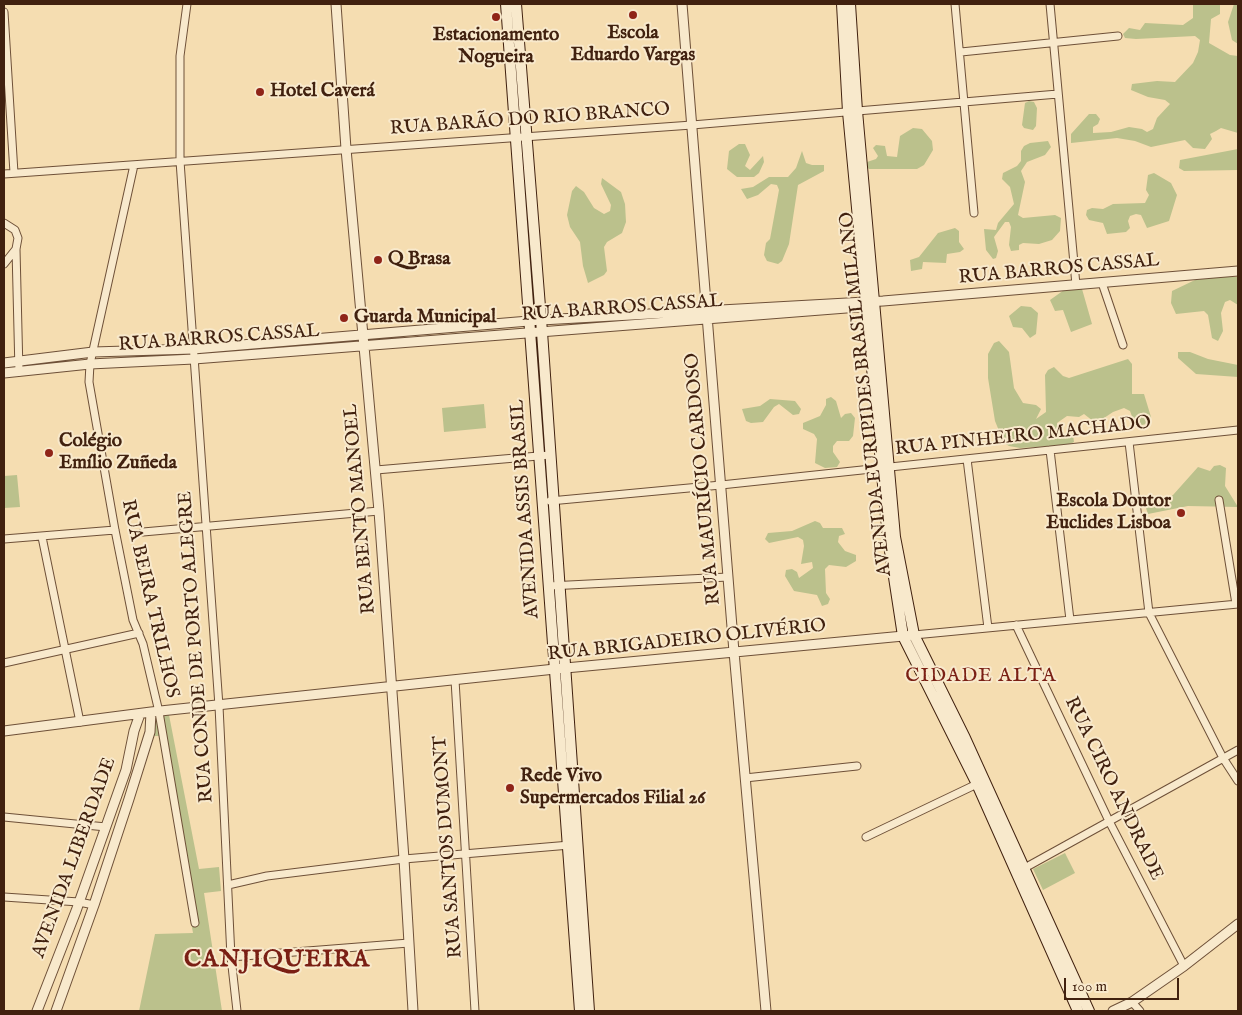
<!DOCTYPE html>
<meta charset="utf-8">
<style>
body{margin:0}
#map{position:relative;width:1242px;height:1015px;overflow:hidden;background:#f5ddb1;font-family:"IM FELL English",serif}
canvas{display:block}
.frame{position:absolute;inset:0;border:5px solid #41210f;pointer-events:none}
.scale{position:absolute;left:1064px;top:978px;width:115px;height:22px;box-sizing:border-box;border:2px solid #41210f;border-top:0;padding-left:6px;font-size:15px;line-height:18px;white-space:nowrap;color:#41210f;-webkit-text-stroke:4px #f8e9cc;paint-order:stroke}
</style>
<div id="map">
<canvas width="1242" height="1015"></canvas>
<div class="frame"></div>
<div class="scale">100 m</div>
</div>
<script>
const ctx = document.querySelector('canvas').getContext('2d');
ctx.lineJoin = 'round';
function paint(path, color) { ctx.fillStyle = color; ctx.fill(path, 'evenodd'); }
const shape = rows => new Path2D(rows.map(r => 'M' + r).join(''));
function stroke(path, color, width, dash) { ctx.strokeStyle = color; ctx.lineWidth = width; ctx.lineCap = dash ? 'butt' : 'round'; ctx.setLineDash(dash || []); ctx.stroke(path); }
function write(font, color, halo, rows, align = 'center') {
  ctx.font = font + ' "IM FELL English",serif'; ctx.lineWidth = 4; ctx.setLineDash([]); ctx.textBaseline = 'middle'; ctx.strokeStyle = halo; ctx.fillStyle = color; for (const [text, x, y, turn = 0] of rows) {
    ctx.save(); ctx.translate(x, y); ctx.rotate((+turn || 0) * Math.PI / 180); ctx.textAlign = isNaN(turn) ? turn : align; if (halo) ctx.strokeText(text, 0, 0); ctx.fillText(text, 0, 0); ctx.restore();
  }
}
paint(shape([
 [1193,4,1220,4,1220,14,1211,19,1209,43,1230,55,1238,56,1238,133,1221,128,1216,131,1210,134,1212,139,1205,149,1193,148,1185,140,1151,147,1135,141,1117,138,1071,143,1071,134,1089,114,1096,114,1100,119,1098,124,1093,127,1093,133,1111,132,1129,127,1142,129,1147,132,1153,129,1157,118,1170,104,1165,100,1148,97,1131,90,1132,84,1157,81,1175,82,1193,63,1198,52,1200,40,1195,36,1136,39,1125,38,1123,34,1129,28,1140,30,1145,23,1183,25,1193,18],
 [1234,4,1238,4,1238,44,1232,40,1228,22],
 [1029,101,1034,102,1037,108,1036,126,1033,130,1024,128,1022,125,1025,103],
 [913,128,922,129,932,141,933,150,924,165,917,169,869,169,866,166,867,162,876,159,878,156,873,148,876,145,885,146,887,156,897,157,900,136],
 [1048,141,1051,147,1045,155,1027,162,1021,171,1025,182,1018,215,1023,218,1055,215,1061,218,1060,231,1052,240,1039,244,1023,243,1019,245,1019,250,1011,251,1009,245,1011,227,1009,222,1005,222,994,237,998,251,996,258,993,259,986,250,984,229,996,230,998,223,1014,204,1010,187,1002,179,1003,173,1017,166,1021,161,1021,151,1024,146,1030,143],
 [739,144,745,144,750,155,745,166,750,170,763,156,764,162,759,173,754,177,737,177,727,169,729,151],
 [1238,149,1238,170,1184,171,1179,168,1180,160],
 [802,151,806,163,812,165,824,165,824,171,798,185,789,244,782,261,778,264,767,261,764,255,766,243,770,239,779,190,777,185,771,184,758,195,747,199,741,189,753,187,769,177,788,177,796,168],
 [1154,173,1171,183,1177,195,1169,221,1147,228,1141,215,1136,214,1130,216,1128,221,1130,228,1126,232,1107,234,1103,223,1089,220,1086,215,1087,210,1092,208,1103,209,1113,204,1145,203,1149,195,1146,190,1148,175],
 [602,178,621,192,625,204,626,222,622,233,607,242,604,247,607,271,604,275,588,283,583,266,580,242,570,227,567,215,572,191,576,186,584,192,594,208,604,214,610,211,611,205,601,184],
 [955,228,959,231,959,242,964,249,960,252,947,254,946,263,923,262,922,269,911,271,910,260,919,257,938,233],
 [1213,277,1238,277,1238,305,1230,300,1225,302,1221,313,1223,331,1218,341,1212,338,1208,315,1204,311,1176,314,1171,303,1172,291,1195,280],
 [1082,289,1092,324,1071,332,1063,310,1055,311,1050,300,1064,290],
 [1021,306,1031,307,1038,313,1036,334,1030,338,1022,328,1013,327,1009,316],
 [999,341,1009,352,1014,388,1023,403,1036,405,1041,409,1036,419,1046,412,1045,375,1048,370,1054,367,1063,376,1069,378,1128,359,1132,364,1132,394,1144,394,1151,417,1150,423,1138,426,1134,422,1130,411,1124,408,1113,412,1098,422,1093,421,1084,414,1079,417,1067,416,1057,423,1058,431,1061,434,1073,435,1074,442,1068,445,1020,448,1009,446,1004,443,995,421,988,378,988,354,994,343],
 [1178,352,1190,352,1208,359,1238,365,1238,377,1196,374,1178,358],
 [831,397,836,401,841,418,845,414,851,413,855,418,853,436,849,441,837,441,833,446,833,452,840,462,837,467,825,468,815,463,817,439,814,434,803,429,803,423,820,416,826,405,826,399],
 [770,399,795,401,801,409,799,414,793,415,779,404,774,407,763,422,751,423,746,421,742,409,760,406],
 [484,404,486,428,444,432,442,408],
 [1220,465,1226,468,1225,486,1238,507,1188,506,1148,514,1146,508,1158,505,1173,495,1198,467,1210,471,1214,466],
 [17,475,20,507,4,508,4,476],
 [815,521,820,523,823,528,842,528,845,534,839,536,838,542,845,551,856,555,856,561,846,567,829,565,825,569,826,593,830,599,828,604,822,606,817,595,794,591,785,576,786,570,792,569,797,572,799,578,813,568,812,562,801,564,804,546,803,540,798,537,769,543,765,539,768,533,792,531],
 [169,715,199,869,219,867,221,891,204,893,222,1011,139,1011,155,934,193,933,159,736,152,736,154,717],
 [1065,853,1075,873,1043,890,1033,869]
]), '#bbc18c');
const minor = shape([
 [187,4,180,56,180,161,219,706,231,957,237,1011],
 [955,4,974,213],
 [1050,4,1076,285],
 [4,12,14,173],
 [961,52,1118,36],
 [134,165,90,364,89,382,115,530,133,620,143,644,159,712,195,923],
 [4,174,692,125,1058,94],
 [4,223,15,230,18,238,16,249,19,372],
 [4,264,16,249],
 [1102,283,1123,345],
 [1129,442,1149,613,1223,758,1238,781],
 [1050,450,1070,620],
 [967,459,988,628],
 [376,470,550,455],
 [1219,500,1236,604],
 [550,501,721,485,1238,430],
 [143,532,379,511],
 [42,537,80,722],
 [4,539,115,530],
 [549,586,728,577],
 [1016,625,1109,821,1184,966],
 [914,635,1238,604],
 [4,663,139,633],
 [455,680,475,1011],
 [745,778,857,766],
 [4,817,106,827],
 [866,837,977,784],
 [1021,870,1238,750],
 [228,885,267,876,404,859,570,845],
 [4,897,79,902,94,905],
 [231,957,409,943],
 [1132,1002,1140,1011]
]);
const tertiary = shape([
 [336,4,346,149,379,511,404,859,413,1011],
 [682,4,734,652,766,1011],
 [4,363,93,352,193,349,541,320,883,301,1238,271],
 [4,373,90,364,194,359,872,306],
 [4,731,151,712,555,669,914,635],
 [37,1011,76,911,126,770,134,731,140,714],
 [56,1011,94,905,129,799,150,732,151,712],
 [1113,1011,1132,1002,1184,966,1238,924]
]);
const secondary = shape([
 [506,4,580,1011],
 [516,4,542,332,589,1011],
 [842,4,848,112,888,538,903,636,977,784,1078,1011],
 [850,4,857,111,895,537,914,635,965,738,1089,1011]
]);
stroke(minor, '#6e5038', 9);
stroke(tertiary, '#6e5038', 11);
stroke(secondary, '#41210f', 12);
stroke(minor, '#f8e9cc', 7);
stroke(tertiary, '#f8e9cc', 9);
stroke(secondary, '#f8e9cc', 10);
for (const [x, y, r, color] of [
 [633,15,5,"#8f2418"],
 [496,17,5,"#8f2418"],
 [260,92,5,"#8f2418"],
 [378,260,5,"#8f2418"],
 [344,318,5,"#8f2418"],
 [49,453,5,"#8f2418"],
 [1181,513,5,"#8f2418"],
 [510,788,5,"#8f2418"]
]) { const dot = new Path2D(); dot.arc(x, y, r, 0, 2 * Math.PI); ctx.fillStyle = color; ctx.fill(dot); stroke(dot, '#f8e9cc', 2); }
write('bold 19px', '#41210f', '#f8e9cc', [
 ["Escola",633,34,"center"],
 ["Eduardo Vargas",633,56,"center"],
 ["Estacionamento",496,36,"center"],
 ["Nogueira",496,58,"center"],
 ["Hotel Caverá",270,92],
 ["Q Brasa",388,260],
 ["Guarda Municipal",354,318],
 ["Colégio",59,442],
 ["Emílio Zuñeda",59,464],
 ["Escola Doutor",1171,502,"right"],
 ["Euclides Lisboa",1171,524,"right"],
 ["Rede Vivo",520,777],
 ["Supermercados Filial 26",520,799]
], 'left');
write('19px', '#41210f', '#f8e9cc', [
 ["RUA BARÃO DO RIO BRANCO",530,120,-4],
 ["RUA BARROS CASSAL",1059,270,-5],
 ["RUA BARROS CASSAL",622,309,-4],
 ["RUA BARROS CASSAL",219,339,-4],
 ["AVENIDA EURIPIDES BRASIL MILANO",867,394,-96],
 ["RUA PINHEIRO MACHADO",1023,437,-6],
 ["RUA MAURÍCIO CARDOSO",704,479,-95],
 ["RUA BENTO MANOEL",361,509,-95],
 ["AVENIDA ASSIS BRASIL",526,509,-94],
 ["RUA BEIRA TRILHOS",149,599,77],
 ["RUA BRIGADEIRO OLIVÉRIO",687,641,-6],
 ["RUA CONDE DE PORTO ALEGRE",197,647,-94],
 ["RUA CIRO ANDRADE",1113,789,64],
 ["RUA SANTOS DUMONT",449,847,-94],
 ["AVENIDA LIBERDADE",75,858,-70]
]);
ctx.letterSpacing = '1px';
write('20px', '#7a1f14', '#f8e9cc', [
 ["CIDADE ALTA",981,677]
]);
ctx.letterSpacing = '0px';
ctx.letterSpacing = '1px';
write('bold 24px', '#7a1f14', '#f8e9cc', [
 ["CANJIQUEIRA",277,961]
]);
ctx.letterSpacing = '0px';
</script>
